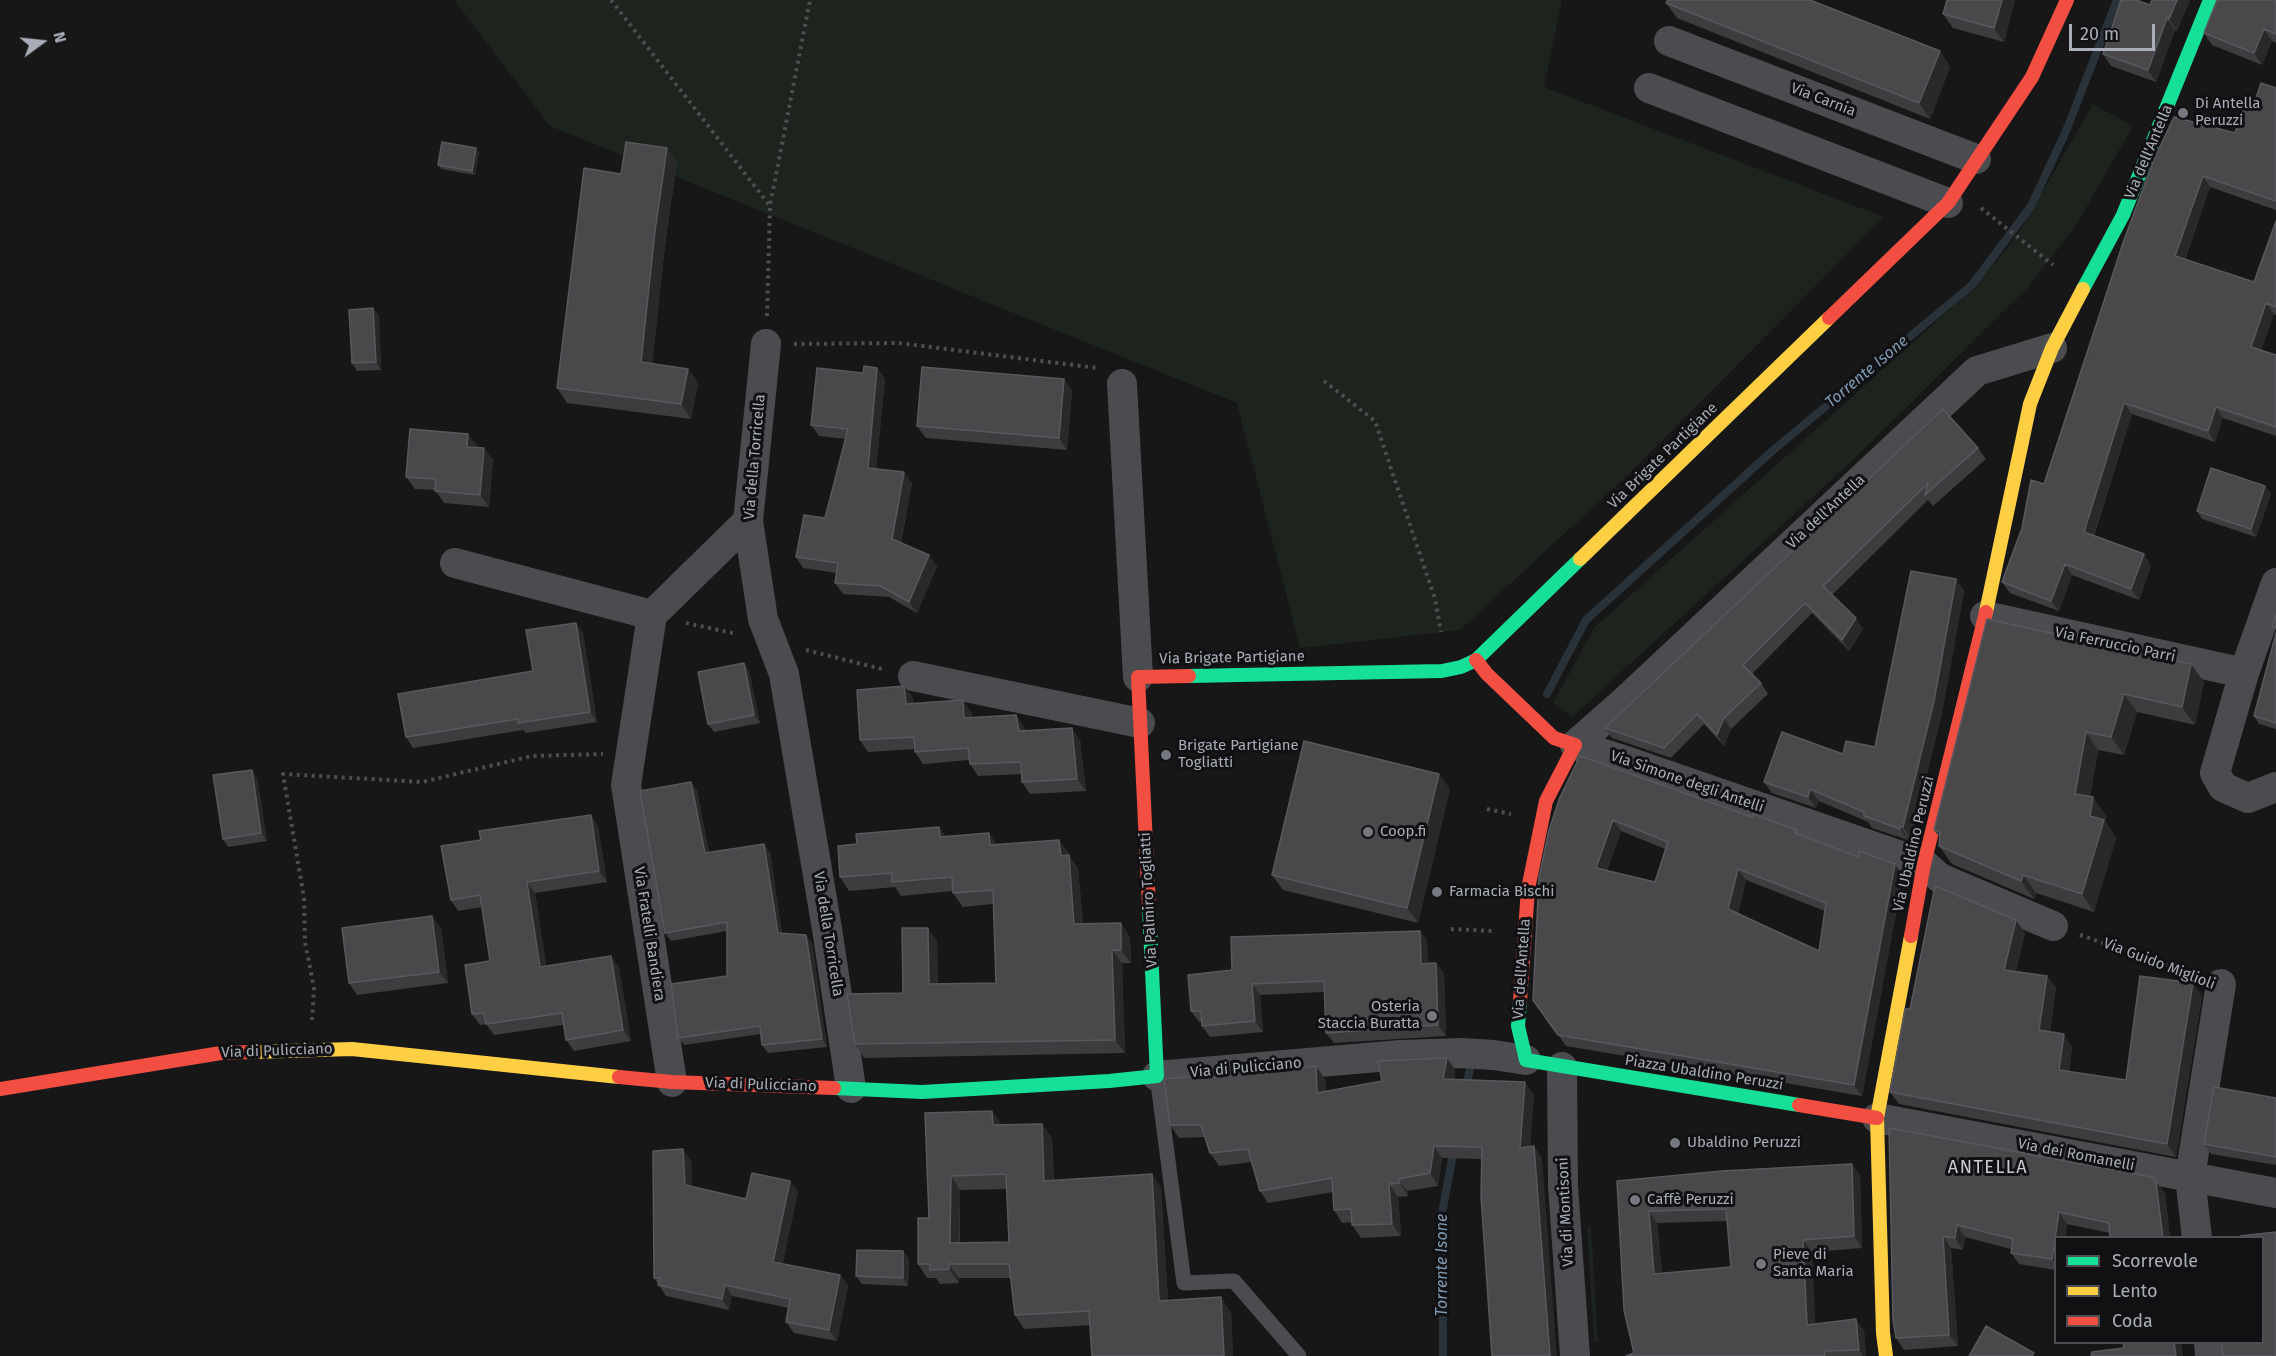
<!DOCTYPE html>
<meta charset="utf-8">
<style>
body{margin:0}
#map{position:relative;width:2276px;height:1356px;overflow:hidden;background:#171717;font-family:"Fira Sans",sans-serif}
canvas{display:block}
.legend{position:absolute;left:2054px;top:1236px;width:210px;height:108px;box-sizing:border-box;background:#111113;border:2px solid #4d4f55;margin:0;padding:8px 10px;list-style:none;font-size:18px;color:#a8adb8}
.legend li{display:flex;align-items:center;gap:12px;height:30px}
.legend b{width:30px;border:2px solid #4d4f55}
.north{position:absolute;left:12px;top:12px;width:60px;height:60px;-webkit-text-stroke:4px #111113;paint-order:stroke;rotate:75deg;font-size:16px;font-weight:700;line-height:24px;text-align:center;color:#a8adb8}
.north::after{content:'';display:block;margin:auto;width:21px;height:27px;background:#a8adb8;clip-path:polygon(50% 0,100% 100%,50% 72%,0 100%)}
.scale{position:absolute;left:2069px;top:24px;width:86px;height:27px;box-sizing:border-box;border:3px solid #a8adb8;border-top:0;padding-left:8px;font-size:18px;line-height:21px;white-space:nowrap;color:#a8adb8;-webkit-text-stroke:4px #111113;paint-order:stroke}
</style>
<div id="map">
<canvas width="2276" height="1356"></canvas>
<ul class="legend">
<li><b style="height:8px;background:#16e098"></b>Scorrevole</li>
<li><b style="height:8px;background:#ffcf43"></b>Lento</li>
<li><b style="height:8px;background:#f24e42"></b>Coda</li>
</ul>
<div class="north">N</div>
<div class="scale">20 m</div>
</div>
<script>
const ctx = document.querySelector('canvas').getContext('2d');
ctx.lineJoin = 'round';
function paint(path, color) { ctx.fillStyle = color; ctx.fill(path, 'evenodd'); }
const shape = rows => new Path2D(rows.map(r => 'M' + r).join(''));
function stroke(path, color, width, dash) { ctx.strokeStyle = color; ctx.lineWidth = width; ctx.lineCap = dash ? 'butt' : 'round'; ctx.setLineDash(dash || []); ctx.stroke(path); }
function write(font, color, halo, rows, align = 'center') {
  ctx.font = font + ' "Fira Sans",sans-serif'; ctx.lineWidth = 6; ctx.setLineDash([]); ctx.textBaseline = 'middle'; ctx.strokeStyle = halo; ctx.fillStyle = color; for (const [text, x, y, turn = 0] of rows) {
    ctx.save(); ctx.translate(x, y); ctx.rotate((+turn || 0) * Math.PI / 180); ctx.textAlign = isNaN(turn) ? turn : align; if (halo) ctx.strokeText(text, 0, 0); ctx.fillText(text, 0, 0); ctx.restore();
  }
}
paint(shape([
 [454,0,1562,0,1544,87,1884,217,1630,473,1460,630,1300,648,1237,403,550,126],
 [2093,104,2133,126,2075,227,2027,288,1851,462,1572,717,1553,703,1594,628,1975,287,2017,236],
 [1591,1226,1598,1342,1594,1342,1587,1227]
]), '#1d241e');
stroke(shape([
 [1547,694,1586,620,1771,452,1972,285,2031,206,2066,131,2117,0],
 [1465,1091,1470,1069],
 [1443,1356,1442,1214,1454,1148]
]), '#2a3239', 8);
stroke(shape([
 [611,0,770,206],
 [1981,208,2053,265],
 [767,316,770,206,810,0],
 [794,344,899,343,1097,368],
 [1324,381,1375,421,1435,599,1441,632],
 [686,623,737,634],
 [806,650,886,670],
 [1487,809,1511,814],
 [1451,929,1494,931],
 [2080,935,2195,975],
 [312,1020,314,988,305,942,304,898,283,774,422,782,532,756,603,754]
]), '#4d4e52', 4, [3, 4.5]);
stroke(shape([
 [1157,1076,1184,1283,1234,1281,1299,1356]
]), '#4b4c50', 15);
stroke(shape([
 [1669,41,1976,159],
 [1649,88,1948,203],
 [766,344,748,521,763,619,784,674,827,929,851,1088],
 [1122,384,1138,677],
 [455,563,652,615],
 [2276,583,2244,673,2215,773,2223,787,2248,798,2276,787],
 [1985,616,2244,673],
 [913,676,1140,723],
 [1575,745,1625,701,1977,371,2052,348],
 [1575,745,1617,758,1924,864,1940,878,2053,926],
 [1562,1067,1563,1186,1575,1356],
 [1157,1076,1401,1055,1461,1053,1494,1055,1526,1060],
 [672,1082,626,785,652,615,748,521],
 [1877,1118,2276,1193],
 [2197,1238,2190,1177,2221,984],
 [2209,1342,2210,1356]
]), '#4b4c50', 30);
stroke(shape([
 [2083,289,2123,215,2210,0],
 [1189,676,1442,671,1461,667,1476,660,1580,559],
 [1520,1001,1518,1026,1526,1060,1799,1105],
 [834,1088,922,1092,1109,1081,1157,1076,1149,907]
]), '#16e098', 14);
stroke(shape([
 [1580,559,1829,318],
 [1986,612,2030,404,2052,348,2083,289],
 [253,1052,352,1049,619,1077],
 [1886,1356,1883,1333,1877,1118,1911,936]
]), '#ffcf43', 14);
stroke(shape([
 [1829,318,1948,203,2032,77,2067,0],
 [1476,660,1487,674,1554,738,1575,745,1546,801,1528,889,1520,1001],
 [1149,907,1138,677,1189,676],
 [1911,936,1924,864,1986,612],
 [619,1077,672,1082,834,1088],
 [0,1089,221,1053,253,1052],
 [1799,1105,1877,1118]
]), '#f24e42', 14);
paint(shape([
 [2015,0,2004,42,1953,28,1943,14],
 [2190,0,2177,31,2175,30,2156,82,2111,66,2103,54,2150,5],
 [2276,0,2276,43,2272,41,2262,65,2212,45,2204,33],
 [1666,3,1940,51,1950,67,1930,119,1677,18],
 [2276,88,2276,210,2210,187,2185,260,2254,282,2276,221,2276,315,2274,314,2261,350,2276,355,2276,436,2223,418,2215,442,2132,414,2094,536,2151,565,2139,600,2072,575,2059,611,2010,593,2002,582,2044,484,2124,240,2235,133,2254,104],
 [479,152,475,175,441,169,438,165],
 [677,162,665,245,652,364,688,369,698,383,691,419,567,403,557,388,621,174],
 [373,308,379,316,381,370,357,371,352,363],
 [877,368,885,379,876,469,912,483,901,543,937,566,917,613,889,597,843,594,835,583,837,573,803,568,796,557,825,518,846,439,819,436,811,425,863,373],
 [1064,379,1072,391,1067,450,926,438,917,426],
 [1943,409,1978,448,1986,459,1933,506,1928,500,1832,595,1863,629,1849,651,1812,613,1752,674,1761,683,1768,694,1731,729,1724,746,1704,724,1671,758,1612,738,1605,728],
 [477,445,476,448,493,460,489,507,444,503,435,490,415,489,406,477],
 [2265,486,2271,494,2256,537,2202,519,2197,511],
 [1956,579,1964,591,1942,713,1911,839,1908,838,1908,840,1872,828,1868,822,1819,801,1816,808,1772,793,1764,782,1843,754,1875,747],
 [1987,619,2204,682,2195,725,2137,712,2124,755,2098,750,2090,797,2106,815,2105,821,2116,838,2094,912,2036,893,2034,899,1952,864,1939,846,1940,838,1934,830],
 [583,633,597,722,526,733,523,730,413,748,406,737,533,671],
 [2276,633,2276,729,2259,724,2254,716],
 [749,671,760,723,714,732,708,724],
 [904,686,913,698,913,703,971,712,972,717,1024,726,1025,731,1080,740,1086,791,1030,794,1022,782,1022,774,978,776,970,764,969,760,923,764,915,752,915,749,868,752,860,740],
 [257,778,267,841,228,847,223,839],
 [1450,789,1418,923,1283,890,1272,875],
 [697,790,709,853,770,852,782,934,812,943,827,1047,768,1053,762,1045,761,1034,684,1045,678,1038,727,976,727,931,671,941,665,933],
 [1560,797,1752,817,1903,875,1862,1096,1566,1046,1533,1000],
 [1621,831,1665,849,1655,882,1607,871],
 [1746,880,1825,911,1819,951,1738,914],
 [598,826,607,882,535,893,546,966,619,967,631,1041,574,1051,566,1040,563,1025,494,1035,486,1024,480,1025,472,1014,490,961,482,907,458,911,451,900],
 [939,827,945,836,997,845,1059,840,1078,869,1083,924,1130,937,1131,963,1122,963,1125,1053,864,1058,855,1044,903,993,937,941,938,983,996,983,993,904,963,907,953,893,953,891,901,896,895,887,849,891,840,877,857,844],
 [2016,920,2025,933,2016,971,2047,976,2056,988,2050,1032,2072,1047,2069,1072,2126,1080,2202,996,2176,1157,1899,1104,1890,1092,1910,1009],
 [441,928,448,983,357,995,349,983],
 [1420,931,1427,941,1428,964,1436,963,1444,974,1446,1036,1334,1043,1326,1033,1324,992,1260,995,1263,1032,1210,1037,1202,1026,1202,1022,1199,1022,1191,1011,1232,970],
 [1447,1058,1455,1070,1454,1079,1534,1094,1530,1146,1542,1158,1481,1159,1442,1158,1438,1186,1407,1191,1408,1196,1398,1197,1401,1236,1361,1238,1352,1225,1352,1222,1342,1223,1334,1210,1333,1192,1268,1203,1260,1191,1252,1162,1219,1166,1210,1153,1205,1137,1179,1138,1170,1125,1213,1078,1325,1079,1326,1091,1382,1081],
 [2276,1098,2276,1165,2211,1154,2204,1144],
 [925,1113,1002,1125,1042,1124,1052,1138,1054,1181,1152,1174,1161,1188,1168,1300,1231,1312,1233,1356,1092,1356,1090,1325,1024,1329,1015,1315,1011,1278,959,1278,959,1283,940,1284,936,1278,927,1278,918,1264,929,1218],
 [1007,1189,1009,1242,960,1243,960,1190],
 [1889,1128,2156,1182,2165,1193,2170,1238,2110,1238,2110,1233,2067,1224,2065,1238,2055,1238,2055,1270,2019,1264,2011,1253,2011,1249,1965,1237,1963,1250,1951,1248,1958,1346,1904,1350,1896,1338],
 [691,1160,692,1187,746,1199,790,1181,798,1192,782,1264,840,1275,848,1286,837,1341,794,1333,786,1322,789,1308,732,1296,729,1310,666,1296,654,1278],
 [1860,1175,1862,1248,1812,1252,1815,1324,1864,1331,1866,1356,1626,1356,1634,1353,1617,1181],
 [1727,1221,1731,1267,1662,1273,1657,1223],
 [903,1251,909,1259,908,1286,862,1284,856,1276]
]), '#3d3d3f');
paint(shape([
 [2002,0,2015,0,2004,42,1994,28],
 [2177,0,2190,0,2177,31,2169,19],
 [2167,18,2175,30,2156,82,2148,70],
 [2264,29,2272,41,2262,65,2254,53],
 [1940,51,1950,67,1930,119,1919,103],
 [476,148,479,152,475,175,472,171],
 [667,148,677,162,665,245,651,377,641,362,655,231],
 [2203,176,2210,187,2182,267,2175,256],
 [2266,303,2274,314,2259,357,2251,347],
 [373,308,379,316,381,370,376,362],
 [877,368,885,379,875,479,868,468],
 [688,369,698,383,691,419,681,404],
 [1064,379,1072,391,1067,450,1059,438],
 [2124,403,2132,414,2091,543,2084,532],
 [2216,407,2223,418,2215,442,2208,431],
 [468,434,477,445,475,459,467,447],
 [484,448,493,460,489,507,480,495],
 [904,472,912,483,899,550,892,539],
 [2265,486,2271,494,2256,537,2251,529],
 [2144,554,2151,565,2139,600,2131,589],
 [929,555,937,566,917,613,909,602],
 [2065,564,2072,575,2059,611,2051,601],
 [1956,579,1964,591,1942,713,1911,839,1903,827],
 [1856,618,1863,629,1849,651,1842,640],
 [576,623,583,633,597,722,590,712],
 [744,663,749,671,760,723,754,715],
 [2191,664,2204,682,2195,725,2182,707],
 [904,686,913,698,914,715,906,704],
 [2124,694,2137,712,2124,755,2111,737],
 [963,700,971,712,972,730,964,718],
 [1016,715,1024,726,1027,743,1019,731],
 [1724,718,1731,729,1724,746,1717,735],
 [1072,728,1080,740,1086,791,1077,779],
 [2086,732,2098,750,2087,812,2075,794],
 [252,770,257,778,267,841,261,833],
 [1439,774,1450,789,1418,923,1407,908],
 [691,782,697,790,710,861,705,853],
 [1810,789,1819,801,1816,808,1808,797],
 [2093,797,2106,815,2105,821,2116,838,2094,912,2082,894,2090,816],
 [591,815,598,826,607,882,599,871],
 [1613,820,1621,831,1604,879,1596,868],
 [1900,826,1908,838,1908,840,1900,829],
 [939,827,948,841,940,837],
 [989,833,998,846,990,845],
 [1059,840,1069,853,1070,869,1061,856],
 [764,844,770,852,783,941,778,933],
 [1069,855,1078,869,1084,938,1074,924],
 [1895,864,1903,875,1862,1096,1854,1085],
 [1738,869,1746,880,1736,921,1728,909],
 [2023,875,2036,893,2034,899,2021,881],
 [527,882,535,893,548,978,540,967],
 [432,916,441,928,448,983,439,972],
 [2016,920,2025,933,2013,982,2004,970],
 [1121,923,1130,937,1131,963,1121,950],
 [928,928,937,941,938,997,929,984],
 [1420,931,1427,941,1429,975,1421,964],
 [806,935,812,943,827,1047,822,1039],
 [1112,950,1122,963,1125,1053,1115,1040],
 [611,956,619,967,631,1041,623,1030],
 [1436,963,1444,974,1446,1036,1438,1025],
 [2047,976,2056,988,2048,1043,2039,1030],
 [2193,983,2202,996,2176,1157,2167,1144],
 [1252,984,1260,995,1263,1032,1255,1021],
 [2064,1034,2072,1047,2068,1083,2059,1070],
 [1447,1058,1455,1070,1452,1092,1443,1079],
 [1316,1066,1325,1079,1326,1105,1317,1093],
 [1525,1082,1534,1094,1529,1160,1520,1148],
 [992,1111,1002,1125,1003,1140,993,1125],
 [1042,1124,1052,1138,1054,1196,1044,1181],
 [1434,1146,1442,1158,1438,1186,1430,1173],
 [1534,1146,1542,1158,1557,1356,1550,1356],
 [683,1149,691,1160,693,1196,685,1185],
 [1852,1164,1860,1175,1862,1248,1854,1236],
 [1152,1174,1161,1188,1169,1315,1159,1301],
 [951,1176,960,1190,959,1257,950,1243],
 [1398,1179,1407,1191,1408,1196,1400,1183],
 [790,1181,798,1192,781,1273,773,1262],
 [2156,1182,2165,1193,2170,1238,2163,1238],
 [1389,1184,1398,1197,1401,1236,1392,1224],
 [1649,1211,1657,1223,1663,1286,1654,1274],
 [2059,1212,2067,1224,2065,1238,2055,1238,2055,1264,2052,1259],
 [1957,1225,1965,1237,1963,1250,1955,1238],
 [1943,1236,1951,1248,1958,1346,1949,1335],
 [1803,1240,1812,1252,1815,1336,1807,1325],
 [903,1251,909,1259,908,1286,903,1278],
 [949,1264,959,1278,959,1283,949,1269],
 [840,1275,848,1286,837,1341,829,1330],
 [725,1285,732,1296,729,1310,722,1299],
 [1221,1297,1231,1312,1233,1356,1224,1356],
 [1856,1319,1864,1331,1866,1356,1863,1356,1859,1350],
 [2174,1342,2181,1342,2183,1356,2176,1356]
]), '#29292a');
const building = shape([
 [1668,0,1810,0,1940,51,1919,103,1666,3,1668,0],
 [1947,0,2002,0,1994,28,1943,14,1947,0],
 [2121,0,2136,0,2150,5,2152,0,2177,0,2169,19,2167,18,2148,70,2103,54,2121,0],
 [2217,0,2276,0,2276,34,2264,29,2254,53,2204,33,2217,0],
 [2261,83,2276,88,2276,201,2203,176,2175,256,2254,282,2276,221,2276,307,2266,303,2251,347,2276,355,2276,427,2216,407,2208,431,2124,403,2084,532,2144,554,2131,589,2065,564,2051,601,2002,582,2022,528,2031,480,2044,484,2124,240,2154,159,2174,117,2235,133,2246,101,2254,104,2261,83],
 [442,142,476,148,472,171,438,165,442,142],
 [626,142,667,148,655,231,641,362,688,369,681,404,557,388,584,168,621,174,626,142],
 [373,308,376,362,352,363,349,310,373,308],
 [864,366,877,368,868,468,904,472,892,539,929,555,909,602,881,586,835,583,838,563,796,557,804,515,825,518,848,429,811,425,817,368,863,373,864,366],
 [922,367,1064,379,1059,438,917,426,922,367],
 [1943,409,1978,448,1925,495,1928,483,1823,586,1856,618,1842,640,1805,603,1743,665,1761,683,1724,718,1717,735,1697,714,1664,748,1605,728,1943,409],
 [410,429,468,434,467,447,484,448,480,495,435,491,436,479,406,477,410,429],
 [2211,468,2265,486,2251,529,2197,511,2211,468],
 [1911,571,1956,579,1934,701,1903,827,1900,826,1900,829,1864,816,1864,812,1810,789,1808,797,1764,782,1782,732,1843,754,1846,741,1875,747,1911,571],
 [2276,614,2276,628,2272,627,2276,614],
 [1987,619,2191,664,2182,707,2124,694,2111,737,2086,732,2075,794,2093,797,2090,816,2104,820,2082,894,2023,875,2021,881,1939,846,1940,832,1934,830,1987,619],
 [576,623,590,712,518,723,518,719,406,737,398,694,533,671,526,630,576,623],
 [2276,633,2276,723,2254,716,2276,633],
 [744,663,754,715,708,724,698,672,744,663],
 [904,686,906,704,963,700,964,718,1016,715,1019,731,1072,728,1077,779,1022,782,1021,762,970,764,968,748,915,752,914,737,860,740,857,690,904,686],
 [1304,741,1439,774,1407,908,1272,875,1304,741],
 [1580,756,1752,817,1753,814,1796,830,1795,833,1858,857,1859,851,1895,864,1854,1085,1558,1035,1533,1000,1539,877,1549,830,1560,797,1580,756],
 [1613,820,1668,842,1655,882,1596,868,1613,820],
 [1738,869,1826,903,1819,951,1728,909,1738,869],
 [252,770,261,833,223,839,213,775,252,770],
 [691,782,705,853,764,844,778,933,806,935,822,1039,762,1045,760,1026,678,1038,671,984,727,976,727,922,665,933,640,791,691,782],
 [591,815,599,871,527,882,540,967,611,956,623,1030,566,1040,562,1013,486,1024,484,1013,472,1014,465,965,490,961,480,895,451,900,441,846,481,840,479,831,591,815],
 [939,827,940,837,989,833,990,845,1059,840,1061,856,1069,855,1074,924,1121,923,1121,950,1112,950,1115,1040,855,1044,847,994,903,993,902,928,928,928,929,984,996,983,993,890,953,893,952,877,892,882,892,873,840,877,838,846,857,844,856,834,939,827],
 [1935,886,2016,920,2004,970,2047,976,2039,1030,2064,1034,2059,1070,2126,1080,2140,976,2193,983,2167,1144,1890,1092,1905,1009,1910,1009,1935,886],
 [432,916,439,972,349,983,342,928,432,916],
 [1420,931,1421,964,1436,963,1438,1025,1326,1033,1324,981,1252,984,1255,1021,1202,1026,1201,1011,1191,1011,1188,975,1232,970,1231,937,1420,931],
 [1447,1058,1443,1079,1525,1082,1520,1148,1534,1146,1550,1356,1492,1356,1481,1196,1482,1147,1434,1146,1430,1173,1398,1179,1400,1183,1389,1184,1392,1224,1352,1225,1351,1209,1334,1210,1332,1178,1260,1191,1248,1149,1210,1153,1201,1125,1170,1125,1164,1079,1211,1075,1212,1078,1316,1066,1317,1093,1382,1081,1378,1061,1447,1058],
 [2214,1087,2276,1098,2276,1157,2204,1144,2214,1087],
 [992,1111,993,1125,1042,1124,1044,1181,1152,1174,1159,1301,1221,1297,1224,1356,1092,1356,1089,1311,1015,1315,1009,1264,949,1264,949,1269,930,1270,930,1264,918,1264,918,1218,929,1218,925,1113,992,1111],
 [1006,1174,1009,1242,950,1243,951,1176,1006,1174],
 [1889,1128,2152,1177,2156,1182,2163,1238,2110,1238,2109,1223,2059,1212,2052,1259,2011,1253,2013,1239,1957,1225,1955,1238,1943,1236,1949,1335,1896,1338,1893,1320,1889,1128],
 [683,1149,685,1185,746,1199,752,1173,790,1181,773,1262,840,1275,829,1330,786,1322,790,1299,725,1285,722,1299,658,1285,660,1278,654,1278,653,1151,683,1149],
 [1852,1164,1854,1236,1803,1240,1807,1325,1856,1319,1859,1350,1824,1351,1825,1356,1626,1356,1634,1353,1624,1310,1617,1181,1722,1171,1852,1164],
 [1726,1209,1731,1267,1654,1274,1649,1211,1726,1209],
 [2276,1232,2276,1356,2223,1356,2222,1342,2262,1342,2262,1238,2240,1238,2240,1236,2276,1232],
 [857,1250,903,1251,903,1278,856,1276,857,1250],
 [1986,1326,2034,1353,2032,1356,1969,1356,1986,1326],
 [2123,1342,2174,1342,2176,1356,2091,1356,2092,1352,2124,1348,2123,1342]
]);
paint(building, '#49494c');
stroke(building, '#58595d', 1.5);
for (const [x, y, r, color] of [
 [2183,113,6,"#757880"],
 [1166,755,6,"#757880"],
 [1368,832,6,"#757880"],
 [1437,892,6,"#757880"],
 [1432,1016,6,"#757880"],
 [1675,1143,6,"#757880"],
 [1635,1200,6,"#757880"],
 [1761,1264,6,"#757880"]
]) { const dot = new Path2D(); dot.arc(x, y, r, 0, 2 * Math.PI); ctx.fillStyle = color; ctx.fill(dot); stroke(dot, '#111113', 2); }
write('15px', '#a8adb8', '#111113', [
 ["Via Carnia",1823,100,21],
 ["Via dell'Antella",2149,152,-67],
 ["Via Brigate Partigiane",1663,456,-44],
 ["Via della Torricella",755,457,-85],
 ["Via dell'Antella",1826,512,-43],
 ["Via Ferruccio Parri",2115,645,12],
 ["Via Brigate Partigiane",1232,658,-1],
 ["Via Simone degli Antelli",1687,782,19],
 ["Via Ubaldino Peruzzi",1914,844,-77],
 ["Via Palmiro Togliatti",1149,900,-93],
 ["Via Fratelli Bandiera",649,934,81],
 ["Via della Torricella",828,934,81],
 ["Via Guido Miglioli",2159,964,21],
 ["Via dell'Antella",1522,969,-86],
 ["Via di Pulicciano",277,1051,-2],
 ["Via di Pulicciano",1246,1068,-5],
 ["Piazza Ubaldino Peruzzi",1704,1073,9],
 ["Via di Pulicciano",761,1085,2],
 ["Via dei Romanelli",2076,1155,11],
 ["Via di Montisoni",1566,1212,-93]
]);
write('15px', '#a8adb8', '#111113', [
 ["Di Antella",2195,104],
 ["Peruzzi",2195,121],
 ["Brigate Partigiane",1178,746],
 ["Togliatti",1178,763],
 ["Coop.fi",1380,832],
 ["Farmacia Bischi",1449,892],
 ["Osteria",1420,1007,"right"],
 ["Staccia Buratta",1420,1024,"right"],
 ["Ubaldino Peruzzi",1687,1143],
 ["Caffè Peruzzi",1647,1200],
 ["Pieve di",1773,1255],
 ["Santa Maria",1773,1272]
], 'left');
write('italic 16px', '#7f9bb3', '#111113', [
 ["Torrente Isone",1867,372,-40],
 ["Torrente Isone",1443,1265,-90]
]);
ctx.letterSpacing = '1.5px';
write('18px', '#c9ccd4', '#111113', [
 ["ANTELLA",1988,1168]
]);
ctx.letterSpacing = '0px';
</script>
